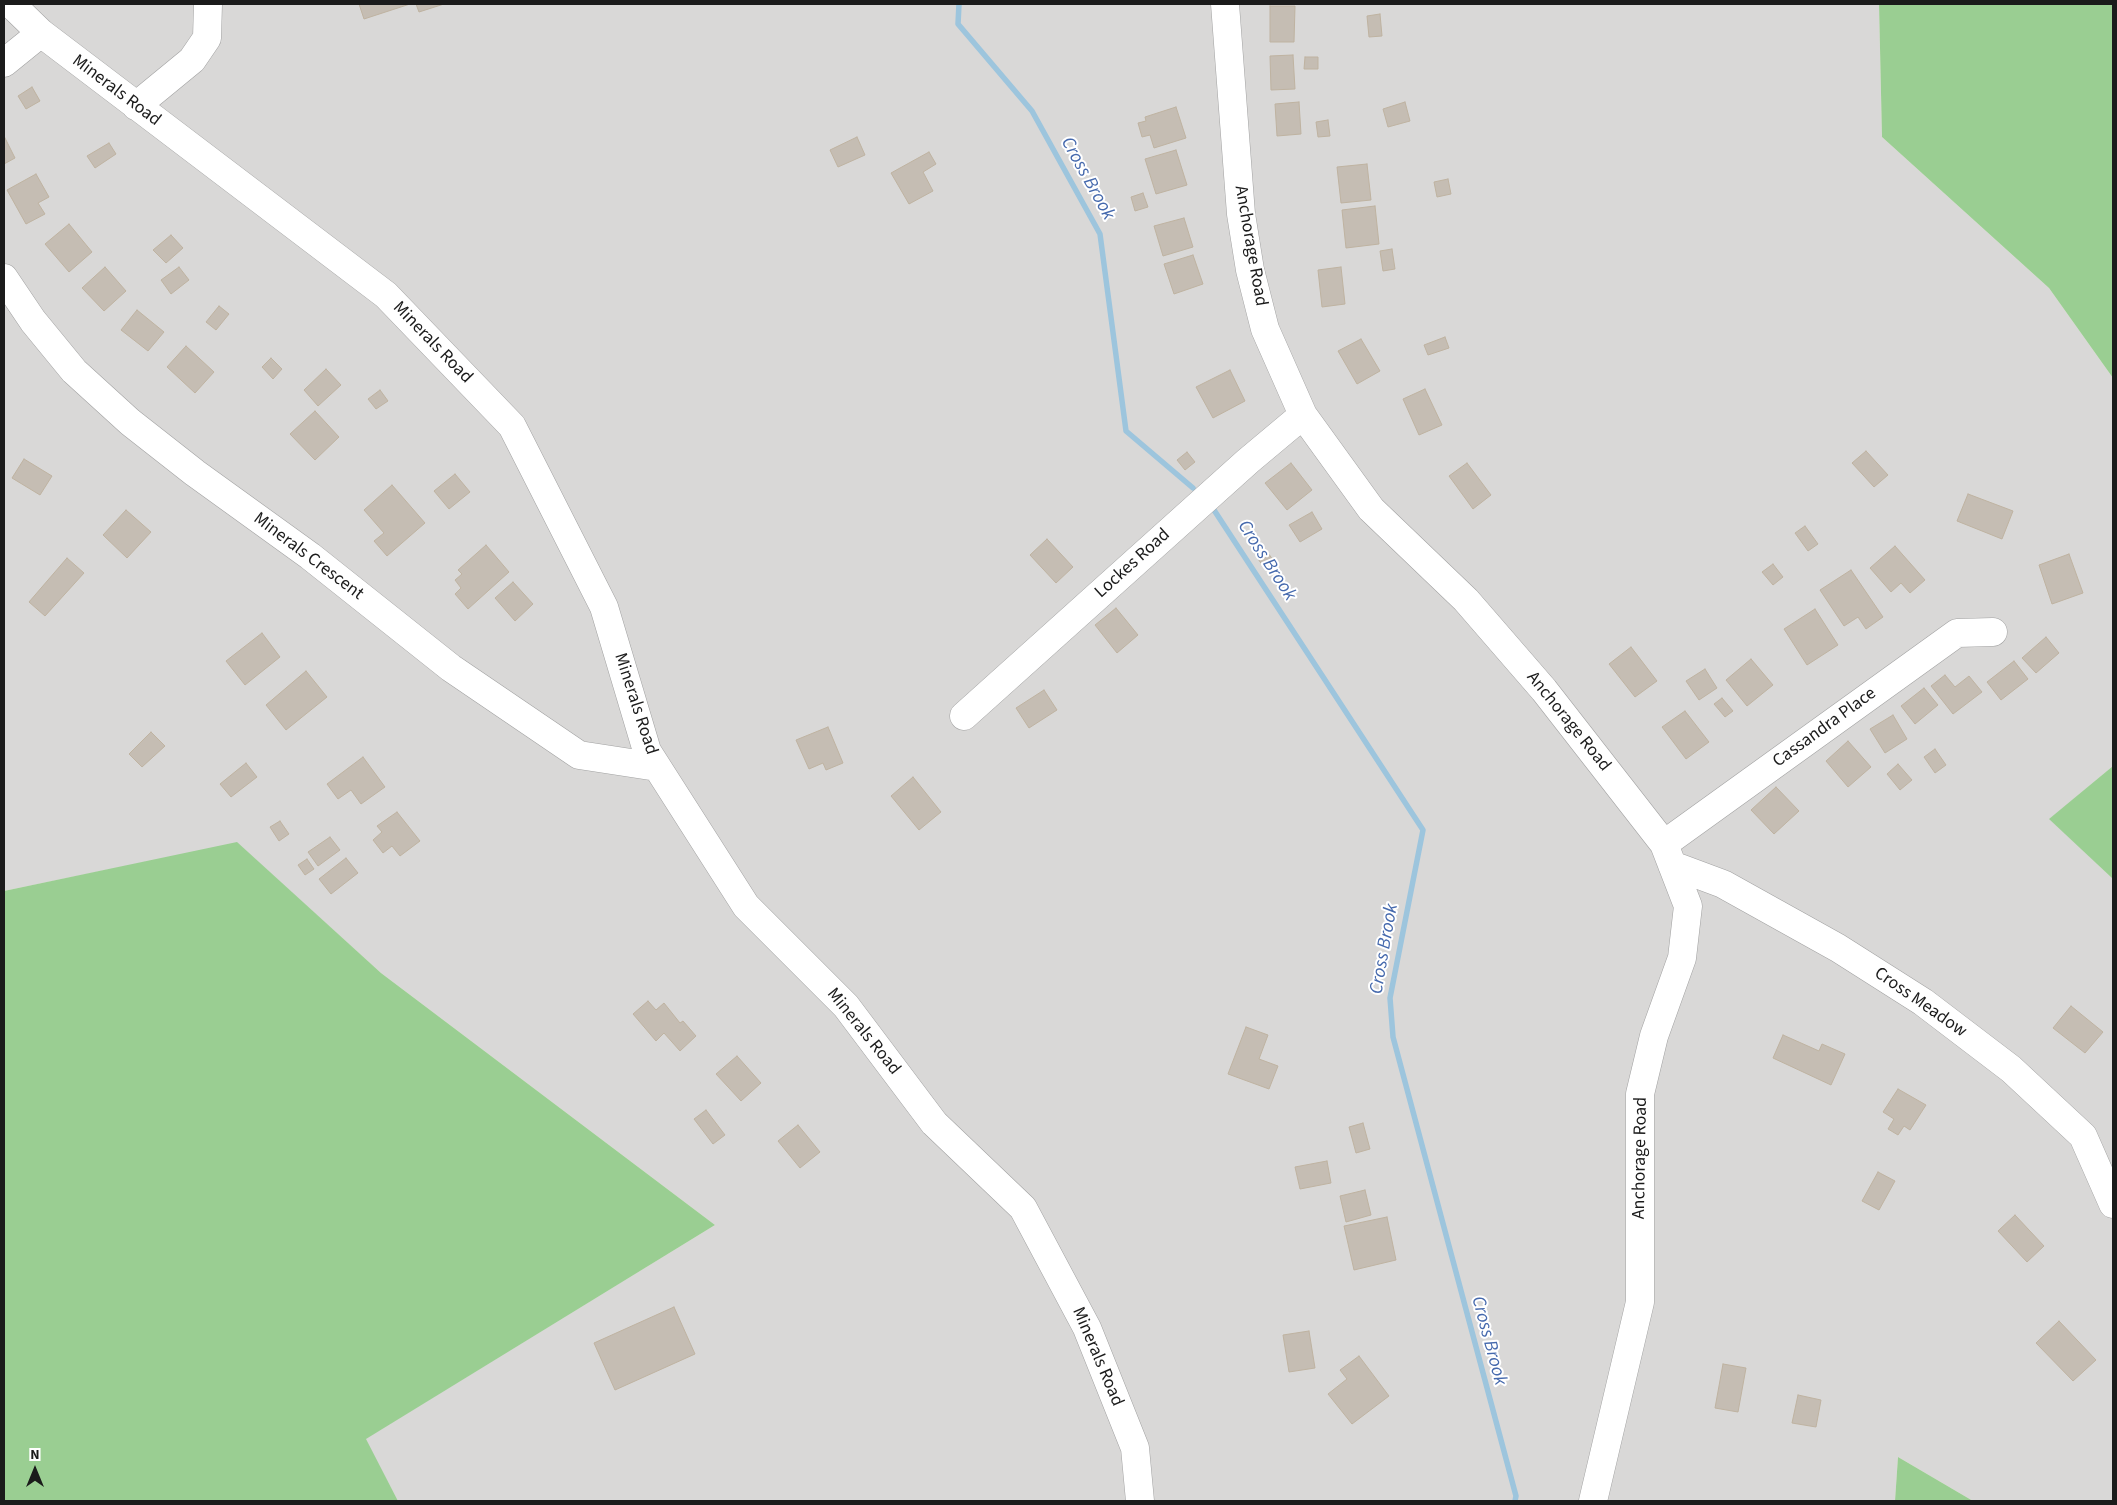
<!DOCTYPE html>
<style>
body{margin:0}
#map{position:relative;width:2117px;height:1505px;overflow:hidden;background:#edeadf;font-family:"Source Sans 3",sans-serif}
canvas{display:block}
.frame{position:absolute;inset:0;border:5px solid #1b1b1b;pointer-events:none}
.north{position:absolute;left:10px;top:1445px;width:50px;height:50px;-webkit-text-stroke:4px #fff;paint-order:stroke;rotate:0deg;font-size:14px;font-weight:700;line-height:20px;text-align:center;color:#1b1b1b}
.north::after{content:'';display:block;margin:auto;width:18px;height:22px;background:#1b1b1b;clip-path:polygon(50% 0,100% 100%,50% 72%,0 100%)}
</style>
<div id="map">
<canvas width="2117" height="1505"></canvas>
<div class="frame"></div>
<div class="north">N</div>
</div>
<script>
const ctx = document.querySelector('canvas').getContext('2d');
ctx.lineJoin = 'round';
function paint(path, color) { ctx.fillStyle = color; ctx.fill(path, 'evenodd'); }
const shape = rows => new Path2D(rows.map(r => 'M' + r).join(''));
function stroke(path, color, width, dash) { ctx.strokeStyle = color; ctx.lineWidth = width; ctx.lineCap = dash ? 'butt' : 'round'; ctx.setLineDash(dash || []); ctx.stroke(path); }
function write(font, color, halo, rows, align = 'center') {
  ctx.font = font + ' "Source Sans 3",sans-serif'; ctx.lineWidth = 4; ctx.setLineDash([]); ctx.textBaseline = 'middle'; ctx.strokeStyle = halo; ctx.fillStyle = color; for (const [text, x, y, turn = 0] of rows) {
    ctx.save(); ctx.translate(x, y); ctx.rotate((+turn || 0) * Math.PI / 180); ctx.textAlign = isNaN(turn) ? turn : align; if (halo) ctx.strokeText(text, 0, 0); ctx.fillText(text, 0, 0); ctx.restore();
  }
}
paint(shape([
 [4,4,1879,4,1882,137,2049,288,2113,378,2113,766,2050,819,2113,879,2113,1501,1973,1501,1898,1457,1895,1501,398,1501,365,1439,715,1225,381,973,237,843,4,891]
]), '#d9d8d7');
paint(shape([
 [1879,4,2113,4,2113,378,2049,288,1882,137],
 [2113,766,2113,879,2049,819],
 [237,842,381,973,715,1225,366,1439,398,1501,4,1501,4,891],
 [1898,1457,1973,1501,1895,1501]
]), '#9ace92');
stroke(shape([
 [959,4,958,24,1032,111,1100,234,1126,431,1193,488],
 [1214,510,1423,830,1390,998,1393,1037,1516,1496,1515,1501]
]), '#9dc5dd', 5.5);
const building = shape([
 [359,4,410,4,364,19,359,4],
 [416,4,444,4,419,12,416,4],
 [1270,6,1295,6,1294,42,1270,42,1270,6],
 [1380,14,1382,36,1369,37,1367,16,1380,14],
 [1293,55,1295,89,1271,90,1270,56,1293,55],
 [1305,57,1318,57,1318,69,1304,69,1305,57],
 [32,87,40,101,26,109,18,96,32,87],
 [1299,102,1301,134,1277,136,1275,104,1299,102],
 [1405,102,1410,121,1388,127,1383,109,1405,102],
 [1176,107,1186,138,1154,148,1150,135,1142,137,1138,123,1146,121,1145,117,1176,107],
 [1328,120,1330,136,1318,137,1316,122,1328,120],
 [4,136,15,158,4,164,4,136],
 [857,137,865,155,838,167,830,150,857,137],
 [109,143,116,154,95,168,87,156,109,143],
 [1176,150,1187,185,1156,194,1145,159,1176,150],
 [929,152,936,164,923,172,933,191,909,204,891,173,929,152],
 [1367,164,1371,200,1341,203,1337,167,1367,164],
 [36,174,49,197,38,203,45,214,26,224,7,190,36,174],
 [1448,179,1451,194,1437,197,1434,182,1448,179],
 [1143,193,1148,207,1135,211,1131,197,1143,193],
 [1375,206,1379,244,1346,248,1342,210,1375,206],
 [1184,218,1193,247,1163,256,1154,226,1184,218],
 [69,224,92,252,69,272,45,244,69,224],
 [171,235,183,248,166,263,153,250,171,235],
 [1392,249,1395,269,1383,271,1380,251,1392,249],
 [1193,255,1203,284,1174,294,1164,264,1193,255],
 [105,267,126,291,104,311,82,288,105,267],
 [179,267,189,280,171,294,161,280,179,267],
 [1341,267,1345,304,1322,307,1318,270,1341,267],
 [219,306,229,314,216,330,206,322,219,306],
 [137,310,164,332,148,351,121,330,137,310],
 [1445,337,1449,348,1428,355,1424,345,1445,337],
 [1361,339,1380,371,1357,384,1338,351,1361,339],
 [186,346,214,372,195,393,167,367,186,346],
 [271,358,282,369,273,379,262,367,271,358],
 [326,369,341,385,318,406,304,390,326,369],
 [1230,370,1245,401,1213,418,1196,387,1230,370],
 [1425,389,1442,425,1419,435,1403,399,1425,389],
 [380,390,388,401,376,409,368,399,380,390],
 [315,411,339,437,315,460,290,434,315,411],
 [1866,451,1888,475,1874,487,1852,463,1866,451],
 [1187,452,1195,462,1185,470,1177,460,1187,452],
 [24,459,52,476,40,495,12,478,24,459],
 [1291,463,1312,490,1287,510,1265,483,1291,463],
 [1467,463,1491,495,1473,509,1449,476,1467,463],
 [455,474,470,492,449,509,434,491,455,474],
 [392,485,425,523,387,556,374,541,384,533,364,510,392,485],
 [1968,494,2013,511,2002,539,1957,521,1968,494],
 [126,510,151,532,127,558,103,535,126,510],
 [1312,512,1322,529,1300,542,1289,525,1312,512],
 [1805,526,1818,544,1808,551,1795,533,1805,526],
 [1047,539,1073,567,1056,583,1030,555,1047,539],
 [486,545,509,572,468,609,455,594,461,588,455,580,462,574,458,570,486,545],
 [1895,546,1925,580,1910,593,1901,583,1891,592,1870,568,1895,546],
 [1266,550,1273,560,1263,566,1256,556,1266,550],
 [2069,554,2083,593,2052,604,2039,565,2069,554],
 [67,558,84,573,45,616,29,602,67,558],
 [1773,564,1783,577,1773,585,1762,572,1773,564],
 [1851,570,1883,617,1866,629,1858,617,1844,626,1820,590,1851,570],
 [513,582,533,604,515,621,495,598,513,582],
 [1116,608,1138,635,1117,653,1095,625,1116,608],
 [1815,609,1838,645,1807,665,1784,629,1815,609],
 [262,633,280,657,245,685,226,661,262,633],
 [2046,637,2059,653,2036,673,2022,658,2046,637],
 [1631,647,1657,681,1635,697,1609,664,1631,647],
 [1751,659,1773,685,1747,706,1726,680,1751,659],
 [2014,661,2028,679,2001,700,1987,682,2014,661],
 [1705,669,1717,688,1699,700,1686,681,1705,669],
 [306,671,327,697,286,730,266,705,306,671],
 [1945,675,1955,687,1969,676,1982,692,1953,714,1931,686,1945,675],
 [1924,688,1938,705,1915,724,1901,706,1924,688],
 [1044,690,1057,710,1029,728,1016,708,1044,690],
 [1722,698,1733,711,1725,717,1714,704,1722,698],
 [1685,711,1709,742,1686,759,1662,727,1685,711],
 [1893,715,1907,739,1885,753,1870,729,1893,715],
 [828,727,843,763,826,770,823,763,809,769,796,740,828,727],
 [151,732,165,746,142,767,129,754,151,732],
 [1848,741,1871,767,1848,787,1826,761,1848,741],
 [1935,749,1946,765,1935,773,1924,757,1935,749],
 [363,757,385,787,361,804,351,790,338,799,327,784,363,757],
 [246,763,257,777,231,797,220,784,246,763],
 [1898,764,1912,780,1900,790,1887,774,1898,764],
 [913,777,941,812,919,830,891,796,913,777],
 [1776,787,1799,811,1774,834,1751,810,1776,787],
 [397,812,420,841,400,856,392,846,383,853,373,840,382,832,377,826,397,812],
 [280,821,289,834,279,841,270,827,280,821],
 [330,837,340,850,318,866,308,852,330,837],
 [346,858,358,873,331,894,319,879,346,858],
 [307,859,314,869,305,875,298,865,307,859],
 [648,1001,656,1010,664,1003,680,1023,683,1021,696,1036,680,1051,664,1033,656,1041,633,1014,648,1001],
 [2071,1006,2103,1032,2085,1053,2053,1028,2071,1006],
 [1246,1027,1268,1035,1259,1059,1278,1066,1269,1089,1228,1074,1246,1027],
 [1783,1035,1819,1051,1822,1044,1845,1054,1831,1085,1773,1058,1783,1035],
 [737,1056,761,1083,741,1101,716,1074,737,1056],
 [1898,1089,1926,1105,1910,1130,1904,1126,1898,1135,1888,1129,1894,1119,1883,1112,1898,1089],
 [706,1110,725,1135,713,1144,694,1119,706,1110],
 [1363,1123,1370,1149,1356,1153,1349,1127,1363,1123],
 [798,1125,820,1152,800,1168,778,1141,798,1125],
 [1327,1161,1331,1183,1300,1189,1295,1167,1327,1161],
 [1878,1172,1895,1181,1879,1210,1862,1201,1878,1172],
 [1365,1190,1371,1215,1346,1222,1340,1196,1365,1190],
 [2015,1215,2044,1246,2027,1262,1998,1231,2015,1215],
 [1387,1217,1396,1260,1354,1270,1344,1226,1387,1217],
 [674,1307,695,1354,615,1390,594,1343,674,1307],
 [2059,1321,2096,1360,2073,1381,2036,1343,2059,1321],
 [1309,1331,1315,1368,1289,1372,1283,1335,1309,1331],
 [1359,1356,1389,1396,1352,1424,1328,1394,1347,1379,1340,1370,1359,1356],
 [1723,1364,1746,1368,1738,1412,1715,1408,1723,1364],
 [1798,1395,1821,1400,1816,1427,1792,1423,1798,1395]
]);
paint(building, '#c5bdb3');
stroke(building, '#bfb3a1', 1);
const minor = shape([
 [11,4,41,33,386,295,512,426,604,607,647,751,746,906,846,1006,934,1123,1023,1208,1087,1328,1135,1448,1140,1501],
 [1225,4,1241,214,1250,270,1265,329,1303,415,1371,509,1466,600,1544,690,1664,844,1688,906,1682,958,1654,1036,1640,1094,1640,1302,1593,1501],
 [4,63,41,33],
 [136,106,192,60,207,38,208,4],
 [4,278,33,321,74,371,130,422,195,473,310,556,451,668,579,755,657,767],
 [964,716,1248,461,1303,415],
 [1664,844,1957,633,1993,632],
 [1672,865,1723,884,1838,948,1923,1002,2011,1069,2083,1136,2113,1204]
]);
stroke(minor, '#a2a2a2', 29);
stroke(minor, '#fff', 28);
write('18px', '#1b1b1b', '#fff', [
 ["Minerals Road",116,91,37],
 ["Anchorage Road",1250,246,80],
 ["Minerals Road",432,343,46],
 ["Minerals Crescent",308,557,37],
 ["Lockes Road",1133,564,-42],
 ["Minerals Road",635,704,72],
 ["Anchorage Road",1568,722,51],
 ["Cassandra Place",1825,728,-36],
 ["Cross Meadow",1920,1003,35],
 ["Minerals Road",863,1032,51],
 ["Anchorage Road",1641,1158,-89],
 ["Minerals Road",1097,1357,67]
]);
write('italic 19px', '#4569ad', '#fff', [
 ["Cross Brook",1087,179,61],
 ["Cross Brook",1266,561,57],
 ["Cross Brook",1385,949,-80],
 ["Cross Brook",1488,1341,75]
]);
</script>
